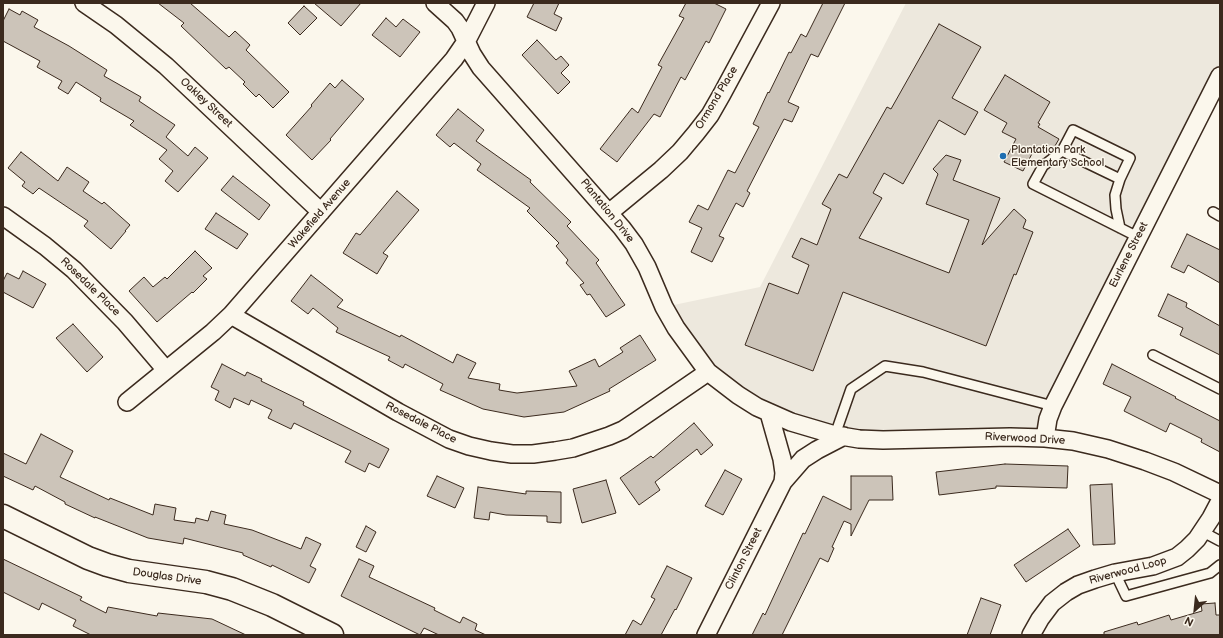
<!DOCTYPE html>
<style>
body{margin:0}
#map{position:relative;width:1223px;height:638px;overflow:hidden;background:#fbf7ec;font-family:"Balsamiq Sans",sans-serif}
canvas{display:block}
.frame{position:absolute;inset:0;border:4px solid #3b2a1e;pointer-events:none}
.north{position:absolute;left:1175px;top:590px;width:40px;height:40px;-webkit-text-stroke:3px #fbf7ec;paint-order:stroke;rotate:207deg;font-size:11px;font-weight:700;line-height:16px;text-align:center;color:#3b2a1e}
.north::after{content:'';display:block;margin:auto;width:14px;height:18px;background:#3b2a1e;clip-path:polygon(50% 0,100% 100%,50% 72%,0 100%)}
</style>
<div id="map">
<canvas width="1223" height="638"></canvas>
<div class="frame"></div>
<div class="north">N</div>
</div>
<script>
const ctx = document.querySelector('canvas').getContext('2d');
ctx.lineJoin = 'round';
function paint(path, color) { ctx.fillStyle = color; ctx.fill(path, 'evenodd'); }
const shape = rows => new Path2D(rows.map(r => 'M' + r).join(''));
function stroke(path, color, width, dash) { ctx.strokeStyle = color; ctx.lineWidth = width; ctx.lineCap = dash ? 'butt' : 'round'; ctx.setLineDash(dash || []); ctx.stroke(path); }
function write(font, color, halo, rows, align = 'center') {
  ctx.font = font + ' "Balsamiq Sans",sans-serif'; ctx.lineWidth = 3; ctx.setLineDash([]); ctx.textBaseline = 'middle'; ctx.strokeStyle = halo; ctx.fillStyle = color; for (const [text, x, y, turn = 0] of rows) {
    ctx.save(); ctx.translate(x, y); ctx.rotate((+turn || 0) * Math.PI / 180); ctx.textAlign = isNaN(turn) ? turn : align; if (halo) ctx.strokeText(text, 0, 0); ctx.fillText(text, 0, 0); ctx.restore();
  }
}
paint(shape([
 [906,3,1220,3,1220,76,1045,438,859,439,738,395,664,307,760,287]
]), '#ede8dd');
const building = shape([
 [158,3,190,3,229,37,235,31,250,45,246,50,289,92,273,108,259,94,256,97,243,84,245,82,229,67,226,69,181,26,184,23,158,3],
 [314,3,361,3,341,26,314,3],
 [534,3,559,3,554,14,562,18,556,31,527,17,534,3],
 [686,3,714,3,726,9,709,43,706,41,685,80,681,77,660,117,654,114,617,162,600,149,632,108,638,113,662,67,658,65,684,18,679,16,686,3],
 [823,3,845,3,818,57,811,54,788,102,799,107,792,122,784,119,747,191,750,193,743,207,736,203,719,236,724,238,712,262,691,252,702,228,689,222,698,205,708,210,728,170,735,173,759,127,753,124,768,92,769,93,789,52,791,53,801,34,806,37,823,3],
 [304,6,317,18,300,35,288,23,304,6],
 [9,9,20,15,22,11,38,20,34,27,69,46,107,70,104,76,141,97,139,101,175,125,166,137,188,156,195,147,208,158,178,192,165,181,173,171,159,159,167,150,130,125,134,121,100,101,101,98,76,82,68,94,58,88,62,81,37,67,40,61,3,41,3,21,9,9],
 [386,18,396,27,403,19,420,32,400,57,372,35,386,18],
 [939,24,981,47,952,98,978,112,965,135,939,120,903,184,884,173,873,193,882,198,859,238,949,273,969,220,926,204,938,174,933,169,946,155,961,160,953,180,1000,198,982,245,1014,209,1026,220,1023,228,1033,232,1016,275,1014,274,986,346,843,292,813,371,745,345,769,283,798,294,809,265,792,257,801,238,817,245,831,209,822,204,839,174,847,178,887,107,891,109,939,24],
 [537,40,556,60,561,56,569,65,561,73,570,82,558,94,522,55,537,40],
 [1005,75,1050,102,1038,123,1040,124,1038,127,1059,139,1052,151,1049,154,1036,146,1023,171,1004,162,1016,139,1002,132,1007,123,984,110,1005,75],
 [342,80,364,99,330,139,331,140,312,160,286,135,312,106,311,105,330,83,335,88,342,80],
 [458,109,484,130,476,141,531,180,530,182,571,222,567,226,599,260,596,263,625,305,606,317,590,294,587,295,580,285,584,283,566,263,568,260,556,246,559,243,527,211,530,208,477,170,481,164,454,143,450,147,436,135,458,109],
 [21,152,58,181,67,167,89,182,83,191,102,204,104,202,130,225,125,231,126,231,111,249,84,226,88,221,39,188,33,194,22,186,25,182,8,168,21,152],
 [233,176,270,205,259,220,221,190,233,176],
 [397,191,419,210,383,253,388,256,377,274,343,253,356,233,360,235,397,191],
 [216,213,248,234,237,249,205,229,216,213],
 [1187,234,1220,250,1220,283,1188,265,1184,273,1171,267,1187,234],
 [195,251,212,268,203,276,207,279,193,293,192,292,157,322,129,291,144,277,153,287,165,277,167,279,195,251],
 [23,271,46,284,33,308,3,292,3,281,7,273,19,279,23,271],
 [311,275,343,300,337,307,400,337,401,335,453,363,457,354,476,363,468,378,500,384,499,390,517,393,577,386,569,371,595,359,599,367,623,352,620,348,640,335,656,360,609,389,610,391,564,412,524,417,483,409,440,390,443,384,405,364,403,368,388,360,390,357,336,332,338,328,313,308,308,314,291,301,311,275],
 [1168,294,1187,303,1186,307,1220,326,1220,355,1180,335,1183,328,1158,316,1168,294],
 [73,324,103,357,87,372,56,338,73,324],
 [222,364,245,376,247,372,262,379,261,381,304,402,303,405,389,449,379,468,369,463,365,472,345,462,351,451,294,423,291,429,268,418,272,410,251,400,249,405,234,398,230,408,215,400,219,391,211,387,222,364],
 [1112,364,1176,397,1175,398,1220,421,1220,452,1201,442,1202,439,1170,423,1166,432,1124,411,1131,397,1103,384,1112,364],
 [694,423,713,445,701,455,697,449,655,482,660,490,639,505,620,478,651,456,653,458,694,423],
 [41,434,73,451,60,477,109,500,110,498,153,515,155,504,176,508,174,520,195,523,196,518,208,521,211,511,226,515,224,524,252,530,301,549,306,537,321,544,310,566,316,569,309,583,272,565,271,567,243,555,243,553,184,538,183,544,148,538,95,517,95,518,65,504,65,502,35,486,33,490,3,476,3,453,26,464,41,434],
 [1005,464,1068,466,1067,488,996,486,996,488,939,495,936,472,1005,464],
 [725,470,742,479,723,515,705,506,725,470],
 [437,476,464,488,455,508,427,496,437,476],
 [851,476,892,476,893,500,869,500,851,536,851,524,844,521,832,547,834,548,828,562,820,558,782,635,752,635,763,613,765,615,803,533,805,534,823,496,851,510,851,476],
 [606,480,616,513,582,523,573,489,606,480],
 [1112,484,1115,544,1093,545,1090,485,1112,484],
 [478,487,526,494,526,491,561,492,561,523,547,522,547,516,506,515,490,512,489,520,474,518,478,487],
 [366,526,376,532,366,552,356,547,366,526],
 [1068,529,1080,546,1026,582,1014,565,1068,529],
 [3,559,82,597,80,600,106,613,108,607,157,616,158,613,212,619,246,635,91,635,73,626,76,620,42,603,39,610,3,592,3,559],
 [359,559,374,566,369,577,435,608,434,610,460,623,463,617,477,624,475,630,486,635,439,635,424,628,420,635,341,596,359,559],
 [667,566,692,578,676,610,675,609,661,635,625,635,633,620,641,625,655,599,651,597,667,566],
 [981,598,1001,605,990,635,967,635,981,598],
 [1215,603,1216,615,1220,615,1220,635,1104,635,1104,632,1137,622,1138,625,1169,615,1171,620,1202,611,1201,604,1215,603]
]);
paint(building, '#ccc4b9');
stroke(building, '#3b2a1e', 1);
const lane = shape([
 [1062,151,1120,179,1115,195,1116,209,1120,228],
 [1120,179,1130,158,1073,130,1062,151,1043,166,1033,184,1138,237],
 [1213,212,1220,216],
 [1153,355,1220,389],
 [835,435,851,389,885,366,923,372,1053,406],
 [1203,532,1220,541],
 [1115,573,1126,596,1210,573,1220,565]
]);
const street = shape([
 [84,3,116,25,166,66,321,212],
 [435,3,455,21,460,28,472,54,481,68,622,228,634,244,647,267,664,307,676,328,708,372,738,395,757,407,791,422,835,435,859,439,883,440,1010,437,1045,438,1073,441,1108,449,1145,461,1174,472,1220,494],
 [610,212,661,170,680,152,696,133,710,115,722,94,771,3],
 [3,216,45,246,74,270,125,322,166,370],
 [231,315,398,412,449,439,469,446,491,451,512,454,533,454,555,451,573,448,609,436,623,430,638,420,708,372],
 [127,402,213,332,231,315,454,59,467,40,486,3],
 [1045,438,1048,419,1053,406,1220,76],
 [783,482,803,459,817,450,844,436],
 [706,635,783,482,784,473,782,459,769,413],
 [1031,635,1040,619,1052,603,1066,592,1078,585,1095,579,1115,573,1153,566,1177,557,1187,549,1197,539,1211,518,1220,501]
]);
const secondary = shape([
 [3,516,88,558,107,565,129,571,206,582,232,589,272,605,332,635]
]);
stroke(lane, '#3b2a1e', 12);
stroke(street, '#3b2a1e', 20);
stroke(secondary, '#3b2a1e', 25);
stroke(lane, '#fbf7ec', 9);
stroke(street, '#fbf7ec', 17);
stroke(secondary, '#fbf7ec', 22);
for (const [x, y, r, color] of [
 [1003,156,4,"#1f6fb2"]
]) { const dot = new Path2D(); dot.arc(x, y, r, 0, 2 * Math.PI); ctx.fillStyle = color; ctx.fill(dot); stroke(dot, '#fbf7ec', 1.5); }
write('11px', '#3b2a1e', '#fbf7ec', [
 ["Ormond Place",717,98,-59],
 ["Oakley Street",206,103,43],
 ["Plantation Drive",607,211,51],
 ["Wakefield Avenue",320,214,-49],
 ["Eurlene Street",1129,255,-63],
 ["Rosedale Place",90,287,44],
 ["Rosedale Place",421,423,27],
 ["Riverwood Drive",1025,439,3],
 ["Clinton Street",744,559,-63],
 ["Riverwood Loop",1128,571,-15],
 ["Douglas Drive",167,577,8]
]);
write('11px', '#3b2a1e', '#fbf7ec', [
 ["Plantation Park",1011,150],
 ["Elementary School",1011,163]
], 'left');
</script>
